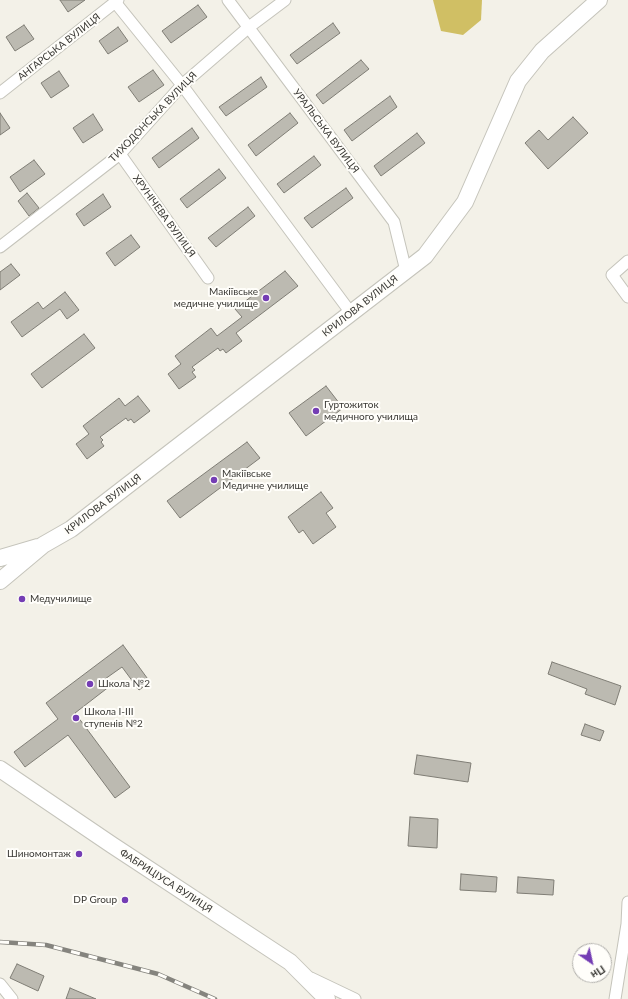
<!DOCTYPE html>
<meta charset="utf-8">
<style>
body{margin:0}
#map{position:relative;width:628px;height:999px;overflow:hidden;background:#f3f1e8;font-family:Lato,sans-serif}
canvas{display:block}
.north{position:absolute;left:572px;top:943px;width:40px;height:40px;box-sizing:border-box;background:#fffefa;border:1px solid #b0afab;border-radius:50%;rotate:146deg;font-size:11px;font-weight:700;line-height:16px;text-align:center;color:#3a3935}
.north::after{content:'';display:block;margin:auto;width:14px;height:18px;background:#743db4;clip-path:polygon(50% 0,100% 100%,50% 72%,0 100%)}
</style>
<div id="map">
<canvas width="628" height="999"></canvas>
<div class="north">Пн</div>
</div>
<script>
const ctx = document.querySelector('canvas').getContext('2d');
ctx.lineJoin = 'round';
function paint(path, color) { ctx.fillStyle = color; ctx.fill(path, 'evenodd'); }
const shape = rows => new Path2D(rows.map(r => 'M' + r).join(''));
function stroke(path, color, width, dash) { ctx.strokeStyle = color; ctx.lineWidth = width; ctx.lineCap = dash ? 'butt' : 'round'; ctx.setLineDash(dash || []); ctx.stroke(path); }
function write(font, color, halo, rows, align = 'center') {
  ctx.font = font + ' Lato,sans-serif'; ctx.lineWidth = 4; ctx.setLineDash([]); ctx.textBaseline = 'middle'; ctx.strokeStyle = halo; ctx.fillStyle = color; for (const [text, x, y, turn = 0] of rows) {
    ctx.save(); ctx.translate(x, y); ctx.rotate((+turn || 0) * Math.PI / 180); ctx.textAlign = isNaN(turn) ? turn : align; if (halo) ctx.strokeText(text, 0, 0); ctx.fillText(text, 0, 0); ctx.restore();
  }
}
paint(shape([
 [433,0,482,0,481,20,463,35,441,31]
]), '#d0bf64');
const building = shape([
 [60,0,85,0,68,12,60,0],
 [198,5,207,17,171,43,162,31,198,5],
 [333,23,340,33,297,64,290,55,333,23],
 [24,25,34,39,15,51,6,37,24,25],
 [118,27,128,41,108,54,99,41,118,27],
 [361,60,369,69,323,104,316,95,361,60],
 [153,70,164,85,139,102,128,87,153,70],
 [59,71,69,86,51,98,41,83,59,71],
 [261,77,267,87,226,116,219,107,261,77],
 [390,96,397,107,352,141,344,130,390,96],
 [0,113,10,128,0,135,0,113],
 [290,113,298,123,256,156,248,145,290,113],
 [93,114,103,130,83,143,73,128,93,114],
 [573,117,588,133,548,169,525,143,539,130,548,140,573,117],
 [192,128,199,138,159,168,152,158,192,128],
 [417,133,425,143,381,176,374,166,417,133],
 [314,156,321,165,284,193,277,184,314,156],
 [34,160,45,174,20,192,10,177,34,160],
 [219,169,226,178,187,208,180,199,219,169],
 [346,188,353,198,312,228,304,218,346,188],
 [27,193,39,208,29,216,18,201,27,193],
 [103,194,111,207,84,226,76,214,103,194],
 [248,207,255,216,216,247,208,238,248,207],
 [131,235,140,247,115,266,106,253,131,235],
 [11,264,20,275,0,290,0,272,11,264],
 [285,271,298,286,236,333,242,341,226,353,223,349,220,351,218,348,192,367,195,370,192,372,196,377,179,389,168,374,181,364,175,356,211,328,217,336,242,317,235,309,285,271],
 [65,292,79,310,67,319,60,309,22,337,11,322,38,302,43,309,65,292],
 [84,334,95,348,42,388,31,374,84,334],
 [326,386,343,408,306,436,289,413,326,386],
 [138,396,150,411,134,423,131,419,128,421,126,418,100,437,103,440,101,442,104,446,87,459,76,444,89,434,83,426,119,398,125,406,138,396],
 [247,442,260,458,180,518,167,501,247,442],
 [321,492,333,508,326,513,336,527,313,544,303,530,299,533,288,517,321,492],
 [123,645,150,682,139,690,122,667,105,679,110,686,75,713,130,787,115,798,68,735,25,767,14,752,58,719,46,703,123,645],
 [552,662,621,686,615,705,585,694,587,689,548,674,552,662],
 [585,724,604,731,600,741,581,735,585,724],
 [417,755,471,763,468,782,414,774,417,755],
 [410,817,438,819,437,848,408,846,410,817],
 [461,874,497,877,496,892,460,890,461,874],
 [518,877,554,880,553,895,517,893,518,877],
 [17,964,44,976,38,991,10,978,17,964],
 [70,988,96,999,66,999,70,988]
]);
paint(building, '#bcbab1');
stroke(building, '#7f7d75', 1);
const street = shape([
 [228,0,394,222,406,271],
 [115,2,182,85,351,313],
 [0,93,118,0],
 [120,154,208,278],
 [0,247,120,154,182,85,249,27,285,0],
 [628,261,612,275,628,297],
 [311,978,355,999],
 [0,984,12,999],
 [615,999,627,924,628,902]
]);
const secondary = shape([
 [0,558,38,547],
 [0,581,43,545,71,529,425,256,465,202,518,81,542,51,599,0],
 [0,769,112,845,290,962,327,999]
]);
stroke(street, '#c5c4bb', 13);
stroke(secondary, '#c5c4bb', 18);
stroke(street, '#fff', 11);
stroke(secondary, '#fff', 16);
const rail = shape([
 [0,942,46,945,158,974,215,999]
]);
stroke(rail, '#85847e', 4.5);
stroke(rail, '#fffefa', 3, [9]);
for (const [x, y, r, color] of [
 [266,298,4,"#743db4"],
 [316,411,4,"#743db4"],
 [214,480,4,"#743db4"],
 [22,599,4,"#743db4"],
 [90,684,4,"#743db4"],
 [76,718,4,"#743db4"],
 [79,854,4,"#743db4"],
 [125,900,4,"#743db4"]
]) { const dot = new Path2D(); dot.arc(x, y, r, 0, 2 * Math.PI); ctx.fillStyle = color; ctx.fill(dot); stroke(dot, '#fffefa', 1.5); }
write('10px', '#3a3935', '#fffefa', [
 ["АНГАРСЬКА ВУЛИЦЯ",59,47,-38],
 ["ТИХОДОНСЬКА ВУЛИЦЯ",153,117,-46],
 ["УРАЛЬСЬКА ВУЛИЦЯ",326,131,53],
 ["ХРУНІЧЕВА ВУЛИЦЯ",164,216,54],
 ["КРИЛОВА ВУЛИЦЯ",360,306,-38],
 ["КРИЛОВА ВУЛИЦЯ",103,504,-37],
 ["ФАБРИЦІУСА ВУЛИЦЯ",166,881,33]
]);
write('10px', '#3a3935', '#fffefa', [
 ["Макіївське",258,292,"right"],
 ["медичне училище",258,304,"right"],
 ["Гуртожиток",324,405],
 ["медичного училища",324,417],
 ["Макіївське",222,474],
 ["Медичне училище",222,486],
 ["Медучилище",30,599],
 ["Школа №2",98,684],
 ["Школа I-III",84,712],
 ["ступенів №2",84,724],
 ["Шиномонтаж",71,854,"right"],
 ["DP Group",117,900,"right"]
], 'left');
</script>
